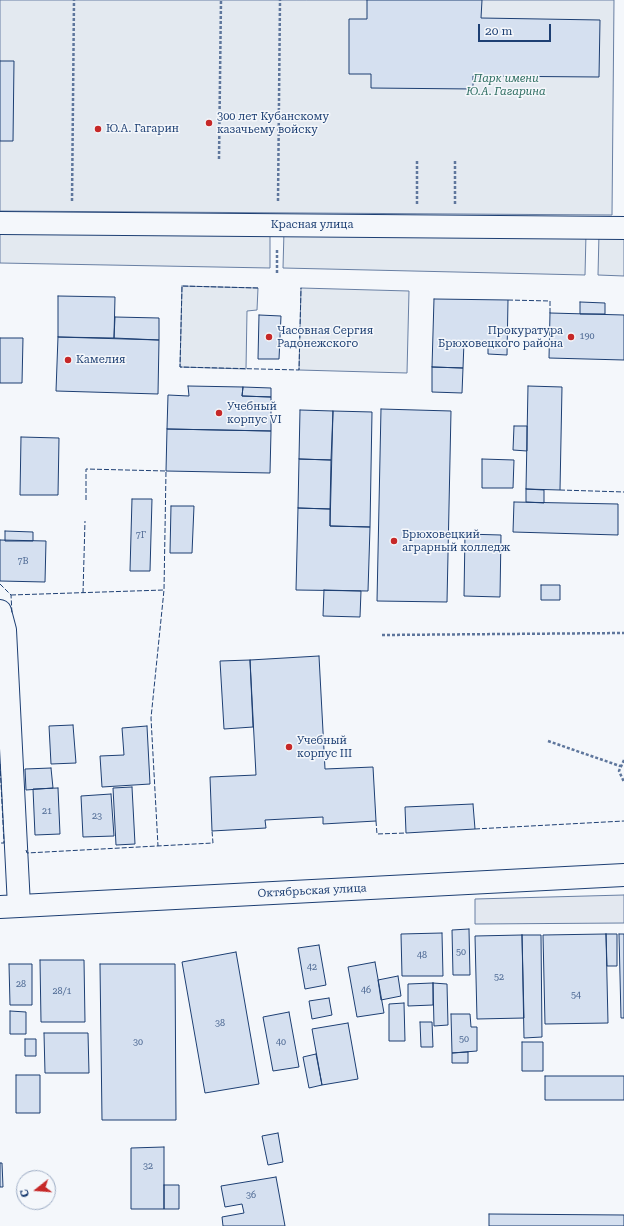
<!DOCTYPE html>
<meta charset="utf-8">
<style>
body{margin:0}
#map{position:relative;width:624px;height:1226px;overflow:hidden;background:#f4f7fb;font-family:"Roboto Serif",serif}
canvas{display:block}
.north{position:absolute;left:16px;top:1170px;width:40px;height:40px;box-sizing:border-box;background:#f4f7fb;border:1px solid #9eadc5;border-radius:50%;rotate:253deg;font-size:11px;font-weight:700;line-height:16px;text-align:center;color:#1d3f73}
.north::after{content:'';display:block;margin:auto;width:14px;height:18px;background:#c62828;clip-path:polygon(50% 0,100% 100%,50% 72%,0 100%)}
.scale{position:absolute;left:478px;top:24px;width:73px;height:18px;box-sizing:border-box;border:2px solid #1d3f73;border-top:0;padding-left:5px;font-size:12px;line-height:14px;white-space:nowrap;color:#1d3f73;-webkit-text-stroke:3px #f4f7fb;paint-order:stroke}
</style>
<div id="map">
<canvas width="624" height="1226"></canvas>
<div class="north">С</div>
<div class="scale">20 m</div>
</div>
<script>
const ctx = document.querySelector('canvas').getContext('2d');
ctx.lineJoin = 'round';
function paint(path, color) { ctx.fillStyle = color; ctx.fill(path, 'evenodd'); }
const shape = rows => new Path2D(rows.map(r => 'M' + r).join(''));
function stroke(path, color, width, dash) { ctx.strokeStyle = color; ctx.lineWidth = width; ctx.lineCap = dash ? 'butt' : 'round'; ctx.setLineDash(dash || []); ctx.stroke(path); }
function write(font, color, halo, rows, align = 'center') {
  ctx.font = font + ' "Roboto Serif",serif'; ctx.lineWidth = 3; ctx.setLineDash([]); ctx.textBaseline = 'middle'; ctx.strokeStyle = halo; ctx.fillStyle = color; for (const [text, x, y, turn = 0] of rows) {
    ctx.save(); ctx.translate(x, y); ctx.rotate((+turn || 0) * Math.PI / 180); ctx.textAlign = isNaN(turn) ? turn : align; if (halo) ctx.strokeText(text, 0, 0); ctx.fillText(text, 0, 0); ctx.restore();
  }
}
const green = shape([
 [0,0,614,0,612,215,0,211,0,0],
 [0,230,270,231,270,268,0,263,0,230],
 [284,231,586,234,585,275,283,268,284,231],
 [599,234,624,234,624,276,598,275,599,234],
 [182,286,258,288,257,310,247,311,246,369,180,367,182,286],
 [301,288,409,291,407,373,299,370,301,288]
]);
paint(green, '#e3e9f0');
stroke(green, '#687fa3', 1);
const parking = shape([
 [624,895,624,923,475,924,475,899,624,895]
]);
paint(parking, '#e3e8f0');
stroke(parking, '#687fa3', 1);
const building = shape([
 [367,0,482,0,481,18,600,20,599,77,473,76,473,89,371,88,371,74,349,74,349,19,367,19,367,0],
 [0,61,14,61,13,141,0,141,0,61],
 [58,296,115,297,114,338,58,337,58,296],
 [434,299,508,300,507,355,488,354,488,342,464,342,463,368,432,367,434,299],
 [580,302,605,303,605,314,580,314,580,302],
 [550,313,624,315,624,360,549,358,550,313],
 [259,315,281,316,279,359,258,359,259,315],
 [115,317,159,318,159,340,114,338,115,317],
 [58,337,159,340,158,394,56,391,58,337],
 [0,338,23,338,22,383,0,383,0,338],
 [432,367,463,368,462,393,432,392,432,367],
 [188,386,243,387,242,396,271,397,271,431,167,429,168,395,189,396,188,386],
 [528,386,562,387,560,490,526,489,528,386],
 [243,387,271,388,271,397,242,396,243,387],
 [381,409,451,411,447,602,377,601,381,409],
 [300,410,333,411,331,460,299,459,300,410],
 [333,411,372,412,370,527,330,526,333,411],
 [514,426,527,426,527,451,513,450,514,426],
 [167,429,271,431,270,473,166,471,167,429],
 [21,437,59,438,58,495,20,495,21,437],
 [299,459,331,460,330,509,298,508,299,459],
 [482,459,514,460,513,488,482,488,482,459],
 [526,489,544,490,544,503,526,502,526,489],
 [132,499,152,499,150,571,130,571,132,499],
 [514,502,618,504,618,535,513,532,514,502],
 [171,506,194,506,192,553,170,553,171,506],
 [298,508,330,509,330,526,370,527,368,591,296,590,298,508],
 [5,531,33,532,33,541,5,541,5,531],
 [465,534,501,535,500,597,464,596,465,534],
 [0,540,46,541,45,582,0,581,0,540],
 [541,585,560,585,560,600,541,600,541,585],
 [324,590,361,591,360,617,323,616,324,590],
 [319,656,325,769,373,767,376,821,323,824,323,817,265,820,266,828,212,831,210,777,256,775,250,660,319,656],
 [250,660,253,727,224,729,220,661,250,660],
 [73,725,76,763,51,764,49,726,73,725],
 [147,726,150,784,102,787,100,756,124,755,122,728,147,726],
 [51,768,53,788,26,790,25,769,51,768],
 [132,787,135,844,116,845,113,788,132,787],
 [58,788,60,834,35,835,33,789,58,788],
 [111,794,114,836,83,837,81,796,111,794],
 [473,804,475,829,406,833,405,807,473,804],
 [469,929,470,975,453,975,452,930,469,929],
 [442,933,443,976,402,976,401,934,442,933],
 [606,934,608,1023,545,1024,543,935,606,934],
 [606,934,617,934,617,966,607,966,606,934],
 [619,934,624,934,624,1018,621,1018,619,934],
 [522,935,524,1018,477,1019,475,936,522,935],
 [522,935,541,935,542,1037,524,1038,522,935],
 [319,945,326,985,305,989,298,948,319,945],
 [236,952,259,1084,205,1093,182,962,236,952],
 [40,960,84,960,85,1022,41,1022,40,960],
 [375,962,384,1013,357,1017,348,967,375,962],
 [9,964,32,964,32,1005,10,1005,9,964],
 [100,964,175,964,176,1120,102,1120,100,964],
 [398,976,401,996,381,1000,378,980,398,976],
 [433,983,433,1005,408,1006,408,984,433,983],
 [433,983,447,984,448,1025,434,1026,433,983],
 [329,998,332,1015,312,1019,309,1001,329,998],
 [404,1003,405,1041,389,1041,389,1004,404,1003],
 [10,1011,26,1012,26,1034,10,1034,10,1011],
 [289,1012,299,1067,273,1071,263,1017,289,1012],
 [451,1014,470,1014,471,1027,477,1027,477,1051,452,1053,451,1014],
 [420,1022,432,1022,433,1047,421,1047,420,1022],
 [348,1023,358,1079,322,1085,312,1029,348,1023],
 [44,1033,88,1033,89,1073,45,1073,44,1033],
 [25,1039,36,1039,36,1056,25,1056,25,1039],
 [522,1042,543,1042,543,1071,522,1071,522,1042],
 [468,1052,468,1063,452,1063,452,1053,468,1052],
 [316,1054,322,1085,309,1088,303,1057,316,1054],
 [16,1075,40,1075,40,1113,16,1113,16,1075],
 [545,1076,624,1076,624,1100,545,1100,545,1076],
 [278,1133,283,1162,268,1165,262,1136,278,1133],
 [164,1147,164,1209,131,1209,131,1148,164,1147],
 [0,1163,2,1163,3,1187,0,1187,0,1163],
 [276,1177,285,1226,223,1226,222,1217,244,1213,242,1204,225,1207,221,1186,276,1177],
 [164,1185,179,1185,179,1209,164,1209,164,1185],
 [489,1214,624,1215,624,1226,489,1226,489,1214]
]);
paint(building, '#d5e0f0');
stroke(building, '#1d3f73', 1);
const minor = shape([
 [0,223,624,228],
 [0,611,5,630,19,906],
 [0,907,624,875]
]);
stroke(minor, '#1d3f73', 24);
stroke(shape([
 [219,159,221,0],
 [72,201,74,0],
 [278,201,280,0],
 [417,204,417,161],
 [455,204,455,161],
 [277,273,277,248],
 [382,635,624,633],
 [548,741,620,766],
 [624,760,619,771,624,782]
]), '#5e769c', 2.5, [3, 2]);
stroke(minor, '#f4f7fb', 22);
stroke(shape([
 [258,288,182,286,180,367,299,370,301,288],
 [508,300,550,301,550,313],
 [560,490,624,492],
 [86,500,86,469,166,471,164,590,151,718,158,846],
 [0,584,11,595,12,614],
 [83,593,85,521],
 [11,595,164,590],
 [0,764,4,843,0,843],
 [376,821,377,834,406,833],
 [475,829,624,821],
 [26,850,27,853,213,843,212,831]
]), '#1d3f73', 1, [5, 2]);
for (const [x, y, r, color] of [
 [209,123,4,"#c62828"],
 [98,129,4,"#c62828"],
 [269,337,4,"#c62828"],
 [571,337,4,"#c62828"],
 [68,360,4,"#c62828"],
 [219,413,4,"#c62828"],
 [394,541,4,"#c62828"],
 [289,747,4,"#c62828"]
]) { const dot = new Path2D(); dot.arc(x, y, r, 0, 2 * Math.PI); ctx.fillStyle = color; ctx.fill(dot); stroke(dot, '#f4f7fb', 1.5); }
write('9px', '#4b6792', null, [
 ["190",587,336],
 ["7Г",141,535],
 ["7В",23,561],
 ["21",47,811],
 ["23",97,816],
 ["50",461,952],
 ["48",422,955],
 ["42",312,967],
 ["52",499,977],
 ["28",21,984],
 ["46",366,990],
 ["28/1",62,991],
 ["54",576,995],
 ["38",220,1023],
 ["50",464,1039],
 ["30",138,1042],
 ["40",281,1042],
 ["32",148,1166],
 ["36",251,1195]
]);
write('italic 11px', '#2c6c60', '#f4f7fb', [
 ["Парк имени",506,79],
 ["Ю.А. Гагарина",506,92]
]);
write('11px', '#1d3f73', '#f4f7fb', [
 ["300 лет Кубанскому",217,117],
 ["казачьему войску",217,130],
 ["Ю.А. Гагарин",106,129],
 ["Часовная Сергия",277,331],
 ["Радонежского",277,344],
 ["Прокуратура",563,331,"right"],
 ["Брюховецкого района",563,344,"right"],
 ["Камелия",76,360],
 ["Учебный",227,407],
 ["корпус VI",227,420],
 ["Брюховецкий",402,535],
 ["аграрный колледж",402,548],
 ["Учебный",297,741],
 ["корпус III",297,754]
], 'left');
write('11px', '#1d3f73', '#f4f7fb', [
 ["Красная улица",312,225],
 ["Октябрьская улица",312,891,-3]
]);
</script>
